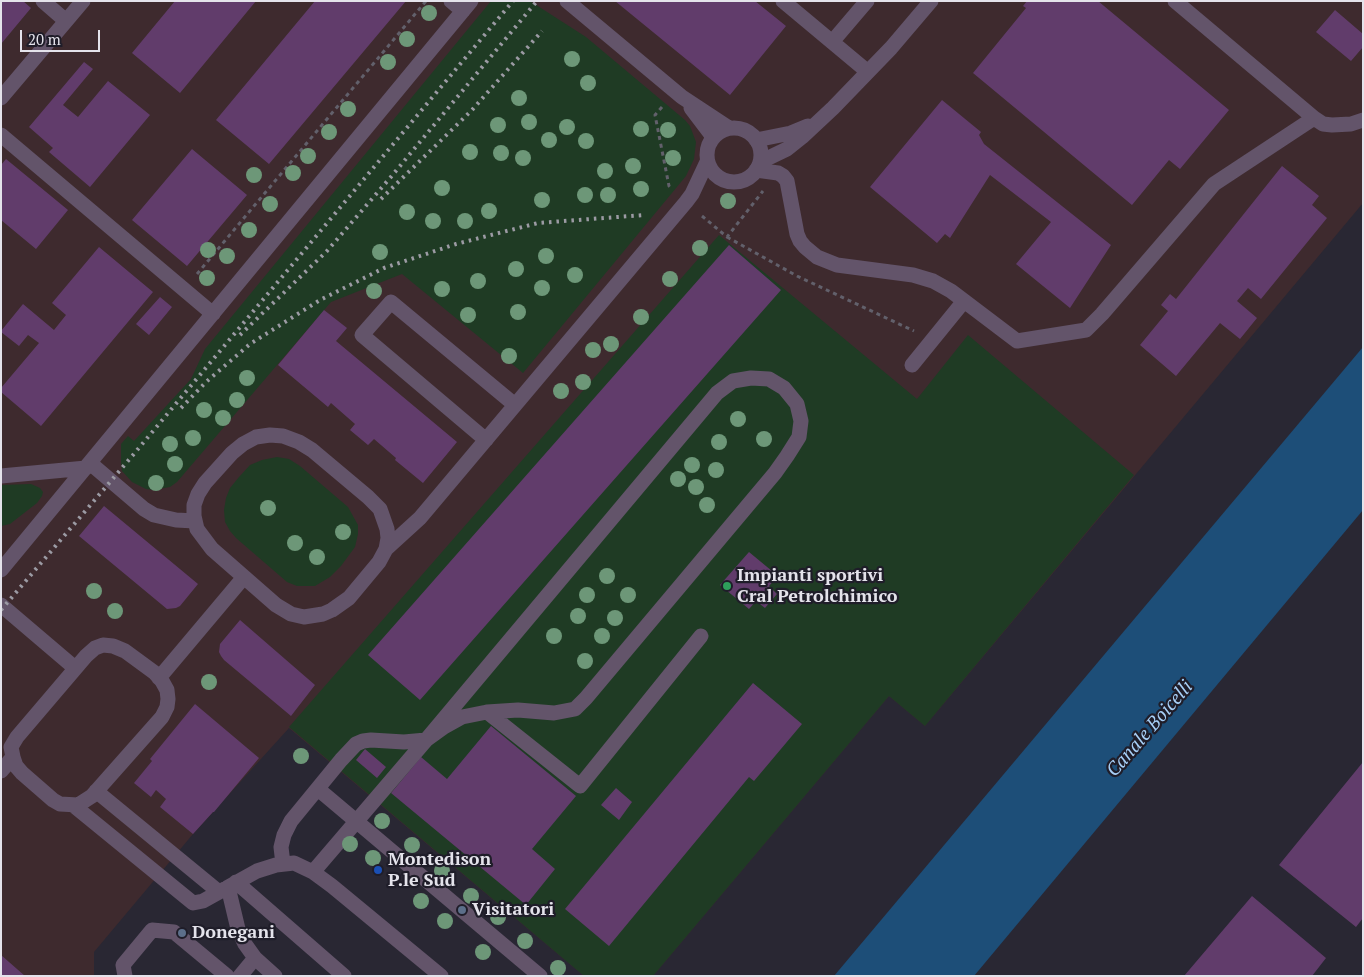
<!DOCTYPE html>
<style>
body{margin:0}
#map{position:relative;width:1364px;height:977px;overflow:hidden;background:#292733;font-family:"PT Serif",serif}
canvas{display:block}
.frame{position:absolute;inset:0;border:2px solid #e4e3eb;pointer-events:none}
.scale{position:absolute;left:20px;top:30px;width:80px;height:22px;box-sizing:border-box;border:2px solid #e4e3eb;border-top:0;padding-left:6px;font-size:15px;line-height:18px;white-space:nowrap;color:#e4e3eb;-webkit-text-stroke:4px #1f1d29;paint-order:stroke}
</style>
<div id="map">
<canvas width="1364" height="977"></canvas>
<div class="frame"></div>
<div class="scale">20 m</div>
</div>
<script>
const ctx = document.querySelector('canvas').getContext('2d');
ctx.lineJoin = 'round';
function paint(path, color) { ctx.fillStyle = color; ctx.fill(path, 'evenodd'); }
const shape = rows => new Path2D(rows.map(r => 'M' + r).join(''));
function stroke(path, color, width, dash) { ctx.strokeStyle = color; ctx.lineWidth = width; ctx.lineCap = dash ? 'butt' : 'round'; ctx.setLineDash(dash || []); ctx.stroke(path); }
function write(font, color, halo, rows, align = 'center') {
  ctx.font = font + ' "PT Serif",serif'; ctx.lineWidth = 4.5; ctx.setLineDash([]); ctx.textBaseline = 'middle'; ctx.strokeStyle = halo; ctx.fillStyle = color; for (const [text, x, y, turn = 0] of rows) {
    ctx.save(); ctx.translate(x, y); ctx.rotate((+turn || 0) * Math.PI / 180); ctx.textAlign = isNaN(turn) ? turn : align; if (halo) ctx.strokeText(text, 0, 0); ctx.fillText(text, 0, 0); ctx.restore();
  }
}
paint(shape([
 [1,1,1363,1,1363,203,925,726,889,696,653,976,584,976,289,728,193,834,94,952,94,976,1,976]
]), '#3e2a2e');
paint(shape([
 [491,1,530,1,586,37,685,120,690,126,696,142,694,159,686,176,523,373,402,274,331,302,177,482,170,487,153,490,146,489,132,482,122,471,121,461,121,444,128,436,134,441,191,379,205,349],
 [719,235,917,399,968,335,1134,475,925,726,889,696,653,976,584,976,289,727],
 [277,457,289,459,300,466,348,507,358,525,358,534,355,547,341,566,330,577,315,586,297,586,287,582,236,538,230,531,225,522,224,510,226,498,230,488,239,477,250,465,262,460],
 [31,484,40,488,43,492,42,496,37,503,10,524,1,526,1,485]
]), '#1f3b24');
paint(shape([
 [1363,347,1363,510,974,976,834,976]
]), '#1d4e78');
paint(shape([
 [1,1,23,1,31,8,1,44],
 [175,1,256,1,180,93,132,53],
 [315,1,406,1,269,164,216,120],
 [615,1,755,1,786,26,730,95],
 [1027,1,1098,1,1229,110,1180,169,1169,160,1132,205,973,73,1026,8,1023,6],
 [1335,10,1363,34,1363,47,1351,61,1316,32],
 [84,62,93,69,63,105,78,117,108,81,150,115,90,187,49,152,53,148,29,127],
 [942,100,981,132,979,135,984,144,1111,245,1070,308,1016,264,1051,222,990,175,950,238,945,234,937,243,870,187],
 [192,149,247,195,187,266,132,220],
 [6,159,68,210,36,249,1,220,1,165],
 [1282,166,1319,196,1312,205,1327,218,1261,299,1248,288,1237,301,1257,318,1240,339,1220,323,1176,376,1140,345,1168,311,1161,305,1170,294,1176,299],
 [729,245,781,290,420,700,368,655],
 [99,247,153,292,41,426,1,392,1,388,39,343,28,335,19,346,1,332,1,331,23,304,54,330,66,315,52,303],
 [160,297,172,307,149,335,136,324],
 [324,310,347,328,336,341,457,442,423,483,395,460,396,458,374,439,368,445,350,430,355,424,331,403,328,407,278,365],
 [104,506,198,584,180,606,176,608,167,609,79,536],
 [749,552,778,576,769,586,777,594,765,608,756,601,749,609,720,585],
 [240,620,315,685,291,716,224,660,221,656,219,652,220,644],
 [753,683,802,724,754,781,749,777,609,946,565,909],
 [195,704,259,758,214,812,213,812,193,834,160,807,166,799,156,790,151,797,134,783,152,761,150,759],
 [491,726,576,796,532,849,555,869,526,905,391,793,421,757,447,779],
 [365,749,386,767,377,778,356,760],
 [1363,762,1363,918,1356,927,1279,865],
 [616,788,632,802,619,820,601,805],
 [1252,896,1326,958,1312,976,1184,976],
 [1,955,25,976,1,976]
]), '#613c6b');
stroke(shape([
 [662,107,655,115,669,186,671,188],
 [702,216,727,237,763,191],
 [727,237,797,276,914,331],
 [197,274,426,1]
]), '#62606b', 3, [4, 4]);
stroke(shape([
 [43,1,66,21],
 [451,1,463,11],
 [567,1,682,97,729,128],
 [783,1,868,72],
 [1175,1,1314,118,1323,124,1332,125,1351,124,1363,120],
 [832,42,867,1],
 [1,98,83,1],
 [691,108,713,137],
 '707 155a27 27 0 1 1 54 0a27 27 0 1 1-54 0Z',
 [1,135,213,314],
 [756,140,791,133,808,126],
 [760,162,787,149,802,137,833,108,891,48,931,1],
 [756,170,778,173,783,176,787,181,797,234,800,241,805,247,817,257,837,265,913,275,933,281,951,291,1017,341,1086,330,1102,314,1214,184,1314,118],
 [912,365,964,301],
 [270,435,283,436,299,442,312,450,368,497,380,509,387,529,388,538,386,549,379,562,349,598,332,610,323,614,304,617,291,614,276,605,212,549,197,529,194,516,194,505,198,494,205,483,232,453,243,444,256,437,270,435],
 [486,440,362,335,391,302,515,405],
 [90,463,144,509,154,515,176,520,195,521],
 [1,476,86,468],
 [386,549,420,518,686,202,692,194,707,162],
 [1,570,471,1],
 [1,605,75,668],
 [103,645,113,646,125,651,155,673,162,681,167,690,168,699,167,707,162,717,92,796,78,805,60,804,53,800,22,773,16,766,13,757,11,747,17,737,86,656,95,648,103,645],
 [159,678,244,577],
 [487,712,580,786,701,636],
 [1,771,13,757],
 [318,789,540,976],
 [96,791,219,892],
 [73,805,193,903,203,901,257,871,276,865,294,863,313,872,332,886,441,976],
 [283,864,281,847,284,835,291,821,341,760,356,744,363,741,371,740,404,742,426,740,717,393,733,381,751,378,769,379,784,388,797,404,801,421,799,437,787,456,775,473,586,698,575,709,554,713,518,710,487,712,462,717,444,727,426,740,313,872],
 [236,882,344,976],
 [228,887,238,929,245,944,255,958],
 [125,976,123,965,152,930,174,932,227,976],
 [240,976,255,958,275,976]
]), '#63546a', 15);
stroke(shape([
 [381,199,472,110,542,31],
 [240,335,327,251,390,178,537,1],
 [181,408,206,382,250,344,320,300,384,268,456,244,538,223,644,215],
 [1,610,133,455,513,1]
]), '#9c9ba4', 4, [2.5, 5]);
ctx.fillStyle = '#6d9778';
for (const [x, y] of [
 [429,13],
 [407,39],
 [572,59],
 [388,62],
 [588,83],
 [519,98],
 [348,109],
 [529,122],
 [498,125],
 [567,127],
 [641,129],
 [668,130],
 [329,132],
 [549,140],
 [586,141],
 [470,152],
 [501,153],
 [308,156],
 [523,158],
 [673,158],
 [633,166],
 [605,171],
 [293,173],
 [254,175],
 [442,188],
 [641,189],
 [585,195],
 [608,195],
 [542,200],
 [728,201],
 [270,204],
 [489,211],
 [407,212],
 [433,221],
 [465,221],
 [249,230],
 [700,248],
 [208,250],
 [380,252],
 [227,256],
 [546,256],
 [516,269],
 [575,275],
 [207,278],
 [670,279],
 [478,281],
 [542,288],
 [442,289],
 [374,291],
 [518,312],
 [468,315],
 [641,317],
 [611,344],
 [593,350],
 [509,356],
 [247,378],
 [583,382],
 [561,391],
 [237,400],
 [204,410],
 [223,418],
 [738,419],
 [193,438],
 [764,439],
 [719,442],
 [170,444],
 [175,464],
 [692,465],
 [716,470],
 [678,479],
 [156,483],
 [696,487],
 [707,505],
 [268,508],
 [343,532],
 [295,543],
 [317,557],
 [607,576],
 [94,591],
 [587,595],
 [628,595],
 [115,611],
 [578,616],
 [615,618],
 [554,636],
 [602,636],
 [585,661],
 [209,682],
 [301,756],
 [382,821],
 [350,844],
 [412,845],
 [373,858],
 [442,871],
 [471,896],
 [421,901],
 [498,917],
 [445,921],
 [525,941],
 [483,952],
 [558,968]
]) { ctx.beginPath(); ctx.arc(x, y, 8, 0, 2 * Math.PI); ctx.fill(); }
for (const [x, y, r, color] of [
 [727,586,5,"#2e9e5b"],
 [378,870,5,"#1a4fb4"],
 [462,910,5,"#5c6f8a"],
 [182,933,5,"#5c6f8a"]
]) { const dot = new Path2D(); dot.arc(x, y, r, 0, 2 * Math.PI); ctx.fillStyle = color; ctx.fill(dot); stroke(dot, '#1f1d29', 2); }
write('bold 18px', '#e4e3eb', '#1f1d29', [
 ["Impianti sportivi",737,576],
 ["Cral Petrolchimico",737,597],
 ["Montedison",388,860],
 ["P.le Sud",388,881],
 ["Visitatori",472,910],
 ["Donegani",192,933]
], 'left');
write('italic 19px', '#a7cff7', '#1f1d29', [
 ["Canale Boicelli",1150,729,-49]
]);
</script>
